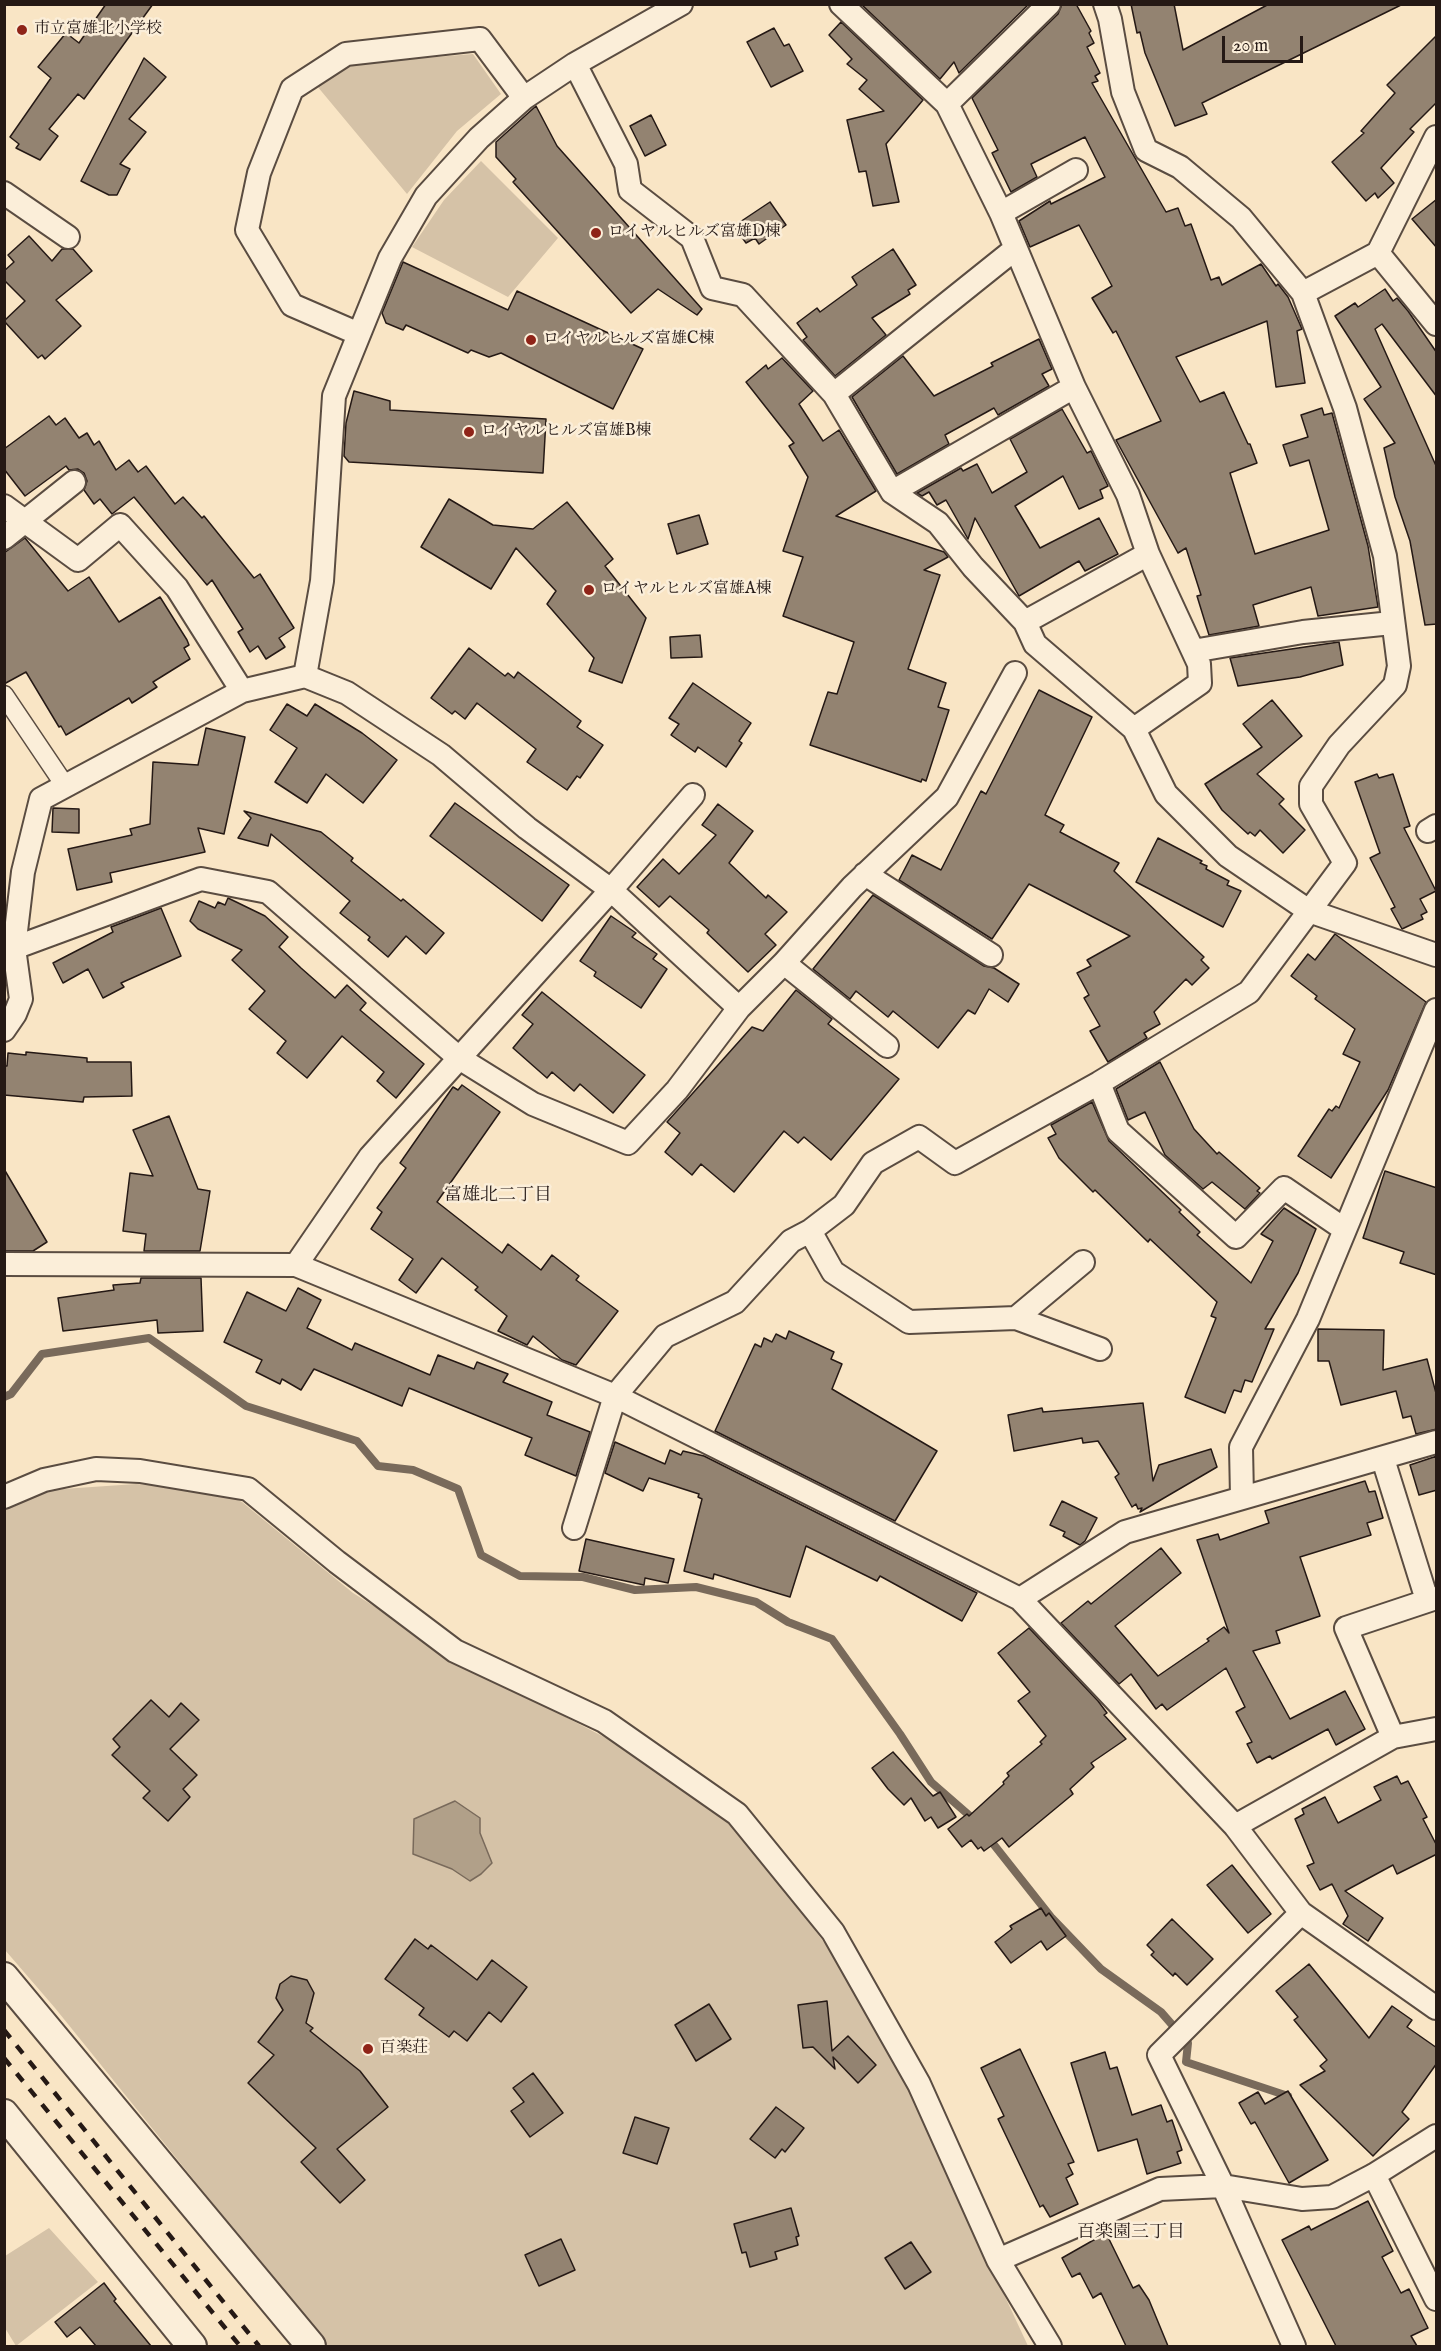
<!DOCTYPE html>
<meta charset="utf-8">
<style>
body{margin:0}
#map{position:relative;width:1441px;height:2351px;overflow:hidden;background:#f9e5c5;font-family:"IM FELL English",serif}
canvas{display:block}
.frame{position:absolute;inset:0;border:6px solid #251915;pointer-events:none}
.scale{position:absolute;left:1222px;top:36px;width:81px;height:27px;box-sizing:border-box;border:3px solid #251915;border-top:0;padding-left:8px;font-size:18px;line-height:21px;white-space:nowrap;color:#251915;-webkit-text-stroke:4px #fbeed9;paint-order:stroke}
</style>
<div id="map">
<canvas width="1441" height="2351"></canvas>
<div class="frame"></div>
<div class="scale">20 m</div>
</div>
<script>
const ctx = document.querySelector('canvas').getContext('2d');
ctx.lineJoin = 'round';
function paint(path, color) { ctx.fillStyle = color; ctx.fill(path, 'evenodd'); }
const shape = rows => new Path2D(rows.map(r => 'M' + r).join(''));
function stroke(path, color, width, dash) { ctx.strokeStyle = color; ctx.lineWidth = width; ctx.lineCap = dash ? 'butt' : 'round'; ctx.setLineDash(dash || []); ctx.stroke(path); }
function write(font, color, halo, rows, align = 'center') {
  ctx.font = font + ' "IM FELL English","Noto Serif JP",serif'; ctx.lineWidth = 5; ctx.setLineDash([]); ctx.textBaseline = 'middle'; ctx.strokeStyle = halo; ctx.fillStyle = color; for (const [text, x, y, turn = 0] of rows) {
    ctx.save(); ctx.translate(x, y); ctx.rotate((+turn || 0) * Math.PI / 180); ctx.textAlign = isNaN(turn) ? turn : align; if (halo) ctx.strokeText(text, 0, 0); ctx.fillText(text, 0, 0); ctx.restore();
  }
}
paint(shape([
 [473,54,501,94,457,131,407,194,317,86,349,64],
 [481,161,558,238,508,297,412,247,444,200],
 [136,1484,216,1489,242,1502,353,1593,479,1672,656,1764,718,1807,755,1850,852,1980,900,2071,1028,2346,328,2346,55,2008,5,1950,4,1509,48,1490],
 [49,2228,98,2282,16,2346,5,2328,5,2256]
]), '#d5c2a7');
const water = shape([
 [455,1801,480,1818,480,1833,492,1863,481,1874,470,1881,452,1869,413,1854,414,1819,455,1801]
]);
paint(water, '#b1a089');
stroke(water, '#796a5b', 1.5);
stroke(shape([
 [4,1397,11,1394,42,1354,149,1338,246,1406,357,1441,378,1466,413,1470,458,1489,481,1555,520,1576,583,1577,635,1590,696,1587,756,1602,788,1622,832,1639,900,1734,931,1782,978,1823],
 [987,1836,1051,1917,1101,1969,1161,2012,1188,2043,1186,2062,1288,2096]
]), '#796a5b', 8);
const building = shape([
 [106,4,153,4,84,99,78,94,49,129,58,136,40,160,16,148,19,144,10,137,51,78,38,67,66,33,79,43,106,4],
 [861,4,1029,4,959,73,954,62,940,79,861,4],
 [1062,4,1076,4,1091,31,1089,33,1094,43,1087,47,1100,73,1095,76,1098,81,1092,83,1166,212,1178,208,1185,226,1191,224,1211,280,1219,277,1222,285,1261,264,1276,286,1278,284,1288,297,1302,329,1297,331,1305,383,1276,387,1267,321,1176,357,1200,402,1224,392,1248,444,1250,444,1257,463,1230,473,1255,554,1329,530,1309,460,1290,466,1283,445,1308,437,1301,415,1322,408,1324,415,1332,413,1368,546,1378,607,1318,616,1311,587,1253,605,1259,626,1209,635,1197,596,1201,595,1186,548,1178,553,1116,440,1161,421,1116,331,1113,333,1092,298,1112,286,1079,225,1030,247,1019,221,1050,201,1051,204,1105,177,1085,137,1031,164,1037,177,1011,192,992,153,998,150,972,98,1058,14,1062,4],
 [1131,4,1174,4,1183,50,1269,4,1403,4,1202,103,1207,114,1175,126,1145,53,1140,32,1137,33,1131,4],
 [841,22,923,100,886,144,899,202,873,206,866,171,859,172,847,120,884,111,859,89,867,80,847,64,852,59,829,35,841,22],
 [774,28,784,46,789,44,803,71,771,87,747,42,774,28],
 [1437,35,1437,102,1410,129,1414,132,1381,168,1394,183,1378,198,1375,193,1366,201,1332,162,1364,133,1361,131,1395,93,1387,85,1437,35],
 [144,58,166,77,129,119,146,132,120,164,130,169,117,195,109,195,81,181,144,58],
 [536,106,557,146,702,309,697,315,658,289,631,313,513,182,516,179,496,157,496,142,536,106],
 [651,115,666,145,645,156,630,126,651,115],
 [1437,199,1437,248,1412,219,1437,199],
 [770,202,786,225,759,244,755,238,746,243,734,226,770,202],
 [29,236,52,261,62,249,73,249,92,271,56,300,81,326,45,359,42,355,38,358,4,321,25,301,4,280,4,271,14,262,8,255,29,236],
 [893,249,916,285,908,290,910,294,872,318,886,335,835,376,803,340,807,337,797,323,817,308,820,312,857,285,852,277,893,249],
 [403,262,508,310,517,291,643,349,613,409,501,353,489,357,471,350,468,353,406,325,403,330,386,323,382,313,403,262],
 [1385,289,1393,301,1397,298,1408,311,1437,353,1437,397,1382,324,1375,329,1437,468,1437,624,1425,625,1410,541,1395,497,1384,448,1395,443,1364,399,1381,387,1335,316,1355,303,1358,307,1385,289],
 [1039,339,1052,369,1042,374,1049,386,998,415,994,408,945,435,949,444,897,474,852,397,903,356,934,396,993,366,991,363,1039,339],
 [782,358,813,391,799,404,823,441,839,430,876,491,836,516,944,552,948,557,924,570,940,575,908,669,946,683,938,707,949,710,926,781,922,779,921,782,810,745,828,692,837,694,854,642,783,616,803,557,783,551,808,477,789,446,794,443,746,382,766,365,768,369,782,358],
 [354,391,390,401,390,410,546,419,543,473,349,462,344,456,346,423,354,391],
 [1062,409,1087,453,1091,451,1108,486,1100,490,1103,498,1079,509,1063,476,1015,506,1040,548,1099,518,1118,554,1085,571,1079,561,1019,596,975,518,968,539,946,500,937,505,929,492,922,496,917,493,961,468,963,471,977,464,992,493,1027,472,1010,439,1062,409],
 [49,416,56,425,65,418,79,438,87,433,94,445,99,441,116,470,129,460,138,472,146,466,175,504,183,497,202,518,204,516,254,578,260,574,294,628,279,638,285,647,266,659,258,646,250,652,238,632,243,629,212,580,207,585,134,497,112,514,100,499,94,504,84,490,87,481,84,473,78,469,69,470,66,466,25,496,4,469,4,449,49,416],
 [449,499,493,525,533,529,567,502,613,559,605,566,646,618,622,683,589,671,594,658,547,604,556,591,516,548,491,589,421,547,449,499],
 [699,515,708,544,677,554,668,524,699,515],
 [25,538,68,591,89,577,119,622,160,597,187,640,189,645,184,648,190,659,153,682,157,687,132,703,129,698,66,735,61,726,59,727,26,672,4,684,4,553,25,538],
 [700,635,702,657,671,658,670,637,700,635],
 [1339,642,1343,665,1300,677,1238,686,1230,658,1339,642],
 [469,648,505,676,508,673,514,678,518,672,581,721,577,727,603,745,580,778,577,776,567,790,527,762,536,749,477,703,465,719,455,711,452,714,431,698,469,648],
 [693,683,751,723,739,741,742,743,726,767,698,747,695,752,671,735,679,724,669,718,693,683],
 [1039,690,1092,717,1045,815,1064,825,1060,832,1119,863,1114,871,1204,957,1201,960,1209,968,1192,985,1186,979,1154,1012,1160,1024,1144,1033,1147,1038,1108,1062,1090,1031,1100,1026,1084,998,1089,995,1077,973,1091,966,1087,960,1130,936,1029,884,992,939,899,880,912,855,941,870,981,791,986,794,1039,690],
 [1272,700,1302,736,1257,774,1284,799,1279,804,1305,830,1283,853,1260,830,1255,836,1250,832,1248,834,1222,810,1205,784,1262,747,1243,724,1272,700],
 [287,704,307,716,315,704,362,733,397,760,363,803,326,774,307,803,275,782,297,748,270,730,287,704],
 [206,728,245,737,224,834,198,828,205,852,110,873,112,882,77,890,68,849,132,835,130,829,150,824,153,762,198,765,206,728],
 [1377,774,1379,778,1393,774,1410,826,1404,828,1436,891,1420,899,1427,912,1421,915,1423,919,1402,929,1391,909,1395,907,1370,858,1380,853,1355,782,1377,774],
 [455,803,569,885,542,921,430,836,455,803],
 [718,804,753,831,729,863,766,898,768,895,787,912,765,934,776,945,748,972,707,933,709,930,670,896,659,907,637,887,663,859,679,874,716,835,702,825,718,804],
 [53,808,79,809,79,833,52,832,53,808],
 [244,811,321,832,353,858,351,861,401,901,403,899,444,933,426,954,406,936,388,957,368,940,370,937,340,913,350,901,271,834,268,846,238,838,251,818,244,811],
 [1158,838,1202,861,1200,863,1207,866,1206,869,1229,881,1227,885,1241,891,1223,927,1136,882,1158,838],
 [873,895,984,966,994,968,1019,984,1008,1002,989,989,975,1014,968,1010,938,1048,893,1011,888,1017,856,991,850,999,813,969,873,895],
 [228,898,265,916,288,937,279,947,301,968,335,998,347,985,366,1003,360,1010,424,1064,396,1098,377,1081,384,1072,342,1036,307,1078,277,1053,286,1041,249,1009,265,991,232,960,242,950,198,929,190,921,199,901,215,908,218,902,225,905,228,898],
 [161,908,181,956,121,983,124,987,103,998,88,969,63,983,53,963,113,932,111,927,161,908],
 [611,916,636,933,632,937,657,954,653,959,667,969,641,1008,594,976,596,972,580,961,611,916],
 [1335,934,1426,1002,1388,1090,1331,1178,1298,1156,1329,1109,1332,1111,1336,1106,1339,1108,1360,1062,1343,1054,1355,1029,1315,999,1317,996,1291,976,1308,954,1315,960,1335,934],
 [796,990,832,1019,828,1024,899,1079,831,1160,804,1137,798,1143,784,1131,734,1192,701,1164,692,1175,665,1152,680,1133,667,1122,752,1027,763,1031,796,990],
 [542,992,645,1075,613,1113,580,1084,574,1091,552,1072,547,1078,513,1048,533,1024,522,1015,542,992],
 [26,1052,87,1058,87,1062,131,1062,132,1096,84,1097,83,1102,4,1095,4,1066,7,1066,8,1053,26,1055,26,1052],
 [1160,1062,1194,1129,1217,1154,1219,1152,1260,1188,1257,1191,1260,1193,1245,1209,1212,1182,1203,1189,1165,1155,1145,1112,1128,1120,1116,1089,1160,1062],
 [462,1085,500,1112,437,1202,502,1253,508,1244,541,1270,552,1255,579,1276,576,1280,618,1311,576,1365,562,1360,533,1336,527,1345,498,1331,507,1316,475,1290,478,1287,442,1258,416,1293,399,1280,413,1259,371,1229,382,1212,377,1208,406,1168,400,1163,453,1087,458,1090,462,1085],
 [1092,1102,1109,1141,1181,1210,1179,1212,1200,1232,1197,1235,1251,1283,1273,1241,1261,1234,1284,1208,1316,1229,1298,1273,1265,1329,1274,1329,1252,1382,1245,1380,1241,1392,1234,1390,1225,1413,1185,1397,1216,1318,1211,1316,1217,1302,1150,1239,1148,1242,1095,1190,1093,1192,1059,1158,1048,1138,1056,1134,1051,1125,1092,1102],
 [169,1116,198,1189,210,1191,200,1251,144,1251,146,1234,123,1231,130,1173,153,1176,133,1130,169,1116],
 [4,1169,47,1242,33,1251,4,1251,4,1169],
 [1385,1171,1437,1188,1437,1275,1400,1263,1404,1252,1363,1238,1385,1171],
 [141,1278,201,1278,203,1331,158,1333,157,1320,63,1331,58,1298,114,1290,113,1285,140,1283,141,1278],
 [298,1288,321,1300,307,1328,352,1350,355,1343,430,1375,438,1355,474,1369,477,1362,508,1374,503,1382,552,1402,547,1415,590,1432,576,1476,525,1455,532,1438,409,1388,402,1406,314,1369,301,1390,282,1379,280,1384,256,1372,262,1360,224,1342,247,1292,286,1311,298,1288],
 [1318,1329,1384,1330,1383,1370,1427,1359,1437,1397,1437,1429,1416,1434,1411,1416,1403,1418,1396,1391,1341,1405,1329,1361,1318,1361,1318,1329],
 [789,1331,834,1352,831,1359,842,1364,832,1389,937,1451,895,1521,715,1431,755,1344,761,1347,764,1338,772,1342,776,1334,786,1339,789,1331],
 [1143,1403,1153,1481,1159,1465,1211,1449,1217,1467,1140,1512,1142,1508,1138,1509,1136,1504,1132,1507,1115,1477,1119,1474,1098,1441,1083,1443,1082,1438,1014,1451,1008,1415,1042,1408,1043,1412,1143,1403],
 [615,1442,665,1464,670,1450,681,1455,683,1451,704,1456,977,1593,962,1621,880,1576,877,1581,806,1546,790,1597,714,1574,713,1579,684,1571,702,1499,698,1497,699,1494,649,1478,643,1491,605,1473,615,1442],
 [1437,1456,1437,1490,1419,1495,1410,1465,1437,1456],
 [1365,1481,1369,1492,1375,1491,1383,1518,1367,1523,1371,1535,1300,1557,1320,1616,1276,1631,1280,1643,1253,1651,1290,1719,1345,1691,1365,1729,1336,1745,1328,1729,1272,1759,1270,1756,1257,1763,1247,1744,1252,1742,1236,1712,1245,1707,1226,1668,1167,1710,1162,1704,1156,1709,1131,1674,1119,1684,1061,1623,1088,1601,1091,1604,1161,1548,1181,1573,1115,1626,1158,1676,1209,1641,1207,1639,1224,1627,1229,1633,1197,1540,1218,1534,1220,1540,1269,1523,1265,1511,1365,1481],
 [1062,1501,1097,1518,1085,1541,1080,1545,1063,1536,1065,1532,1050,1525,1062,1501],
 [586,1539,674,1559,668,1583,645,1578,644,1585,579,1571,586,1539],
 [1029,1628,1098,1701,1107,1713,1104,1715,1126,1739,1091,1763,1094,1767,1070,1789,1073,1794,1009,1847,1002,1838,984,1851,981,1847,978,1849,971,1840,962,1847,948,1829,967,1814,969,1816,1004,1784,1003,1782,1009,1776,1007,1773,1042,1744,1040,1742,1046,1736,1018,1701,1030,1692,998,1653,1029,1628],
 [151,1700,169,1717,181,1703,199,1720,170,1749,197,1775,183,1789,190,1797,168,1821,143,1798,150,1791,112,1755,120,1747,113,1739,151,1700],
 [893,1752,933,1796,940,1792,956,1817,938,1828,931,1817,925,1821,911,1798,904,1805,888,1789,872,1768,893,1752],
 [1397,1776,1401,1784,1408,1781,1427,1817,1423,1819,1437,1846,1437,1854,1397,1874,1393,1865,1345,1891,1383,1918,1368,1941,1343,1924,1348,1916,1332,1884,1320,1890,1307,1866,1314,1863,1295,1819,1304,1814,1302,1809,1325,1797,1338,1823,1381,1800,1374,1787,1397,1776],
 [1232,1865,1271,1914,1248,1933,1207,1885,1232,1865],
 [1041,1908,1046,1916,1049,1913,1066,1936,1047,1950,1041,1941,1011,1963,995,1942,1012,1929,1010,1926,1041,1908],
 [1172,1919,1213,1959,1187,1985,1175,1973,1173,1976,1151,1955,1154,1952,1147,1945,1172,1919],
 [415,1939,428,1949,431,1945,477,1980,492,1960,527,1987,501,2022,489,2012,467,2041,454,2031,449,2037,419,2015,424,2008,385,1979,415,1939],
 [1309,1964,1369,2038,1392,2006,1412,2020,1407,2027,1437,2048,1437,2063,1402,2112,1409,2119,1373,2156,1300,2085,1325,2071,1320,2066,1327,2060,1294,2020,1298,2017,1276,1991,1309,1964],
 [291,1976,307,1980,314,1993,306,2023,313,2028,310,2031,360,2071,388,2107,337,2149,365,2180,340,2203,301,2162,316,2148,248,2083,274,2055,258,2042,283,2010,276,1998,280,1984,291,1976],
 [827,2001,832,2051,848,2036,876,2065,858,2083,833,2057,835,2069,813,2047,803,2048,798,2005,827,2001],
 [709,2004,731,2039,696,2061,675,2025,709,2004],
 [1020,2049,1074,2162,1068,2164,1073,2174,1066,2178,1078,2204,1050,2217,1043,2205,1040,2207,998,2119,1004,2116,981,2068,1020,2049],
 [1105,2052,1110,2069,1117,2067,1132,2115,1161,2105,1167,2122,1172,2120,1182,2150,1177,2152,1181,2163,1147,2174,1137,2139,1098,2151,1071,2063,1105,2052],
 [533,2073,563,2113,530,2137,511,2111,524,2102,513,2088,533,2073],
 [1288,2091,1328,2160,1289,2183,1255,2122,1251,2124,1239,2103,1258,2092,1265,2104,1288,2091],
 [776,2107,804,2128,785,2152,782,2149,775,2158,750,2139,776,2107],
 [635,2117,669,2128,657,2164,623,2153,635,2117],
 [1368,2201,1393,2251,1382,2257,1401,2293,1409,2289,1428,2328,1411,2336,1417,2346,1336,2346,1282,2240,1309,2226,1311,2230,1368,2201],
 [791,2208,799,2236,796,2237,798,2245,775,2252,777,2259,750,2267,746,2252,742,2253,734,2224,791,2208],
 [1106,2233,1133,2288,1139,2285,1149,2300,1168,2346,1126,2346,1101,2293,1093,2298,1080,2273,1072,2277,1062,2258,1106,2233],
 [561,2239,575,2270,539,2286,525,2255,561,2239],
 [911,2242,931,2272,905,2289,885,2258,911,2242],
 [104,2283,116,2299,114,2301,151,2346,96,2346,80,2327,67,2337,55,2322,104,2283]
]);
paint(building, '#938371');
stroke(building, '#251915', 1.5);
const pedestrian = shape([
 [4,695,66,787]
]);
const minor = shape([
 [841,4,947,104,1001,213,1074,387,1128,495,1148,554,1199,664,1200,683,1134,729],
 [575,64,626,164,630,190,692,238,712,288,743,295,834,394,892,492,938,523,973,567,1025,622,1035,644,1134,729,1166,794,1228,856,1309,911,1436,955],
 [947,104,1049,4],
 [4,193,68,237],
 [1001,213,1076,170],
 [1378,253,1436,324],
 [1303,293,1378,253,1436,137],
 [359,334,292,305,247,230,259,173,292,89,346,54,480,39,524,98],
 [834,394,1015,249],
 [892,492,1074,387],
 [4,506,78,560,120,525,177,588,242,691],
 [4,538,74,482],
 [1025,622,1148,554],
 [1193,651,1303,632,1392,623],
 [305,676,322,581,334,396,390,258,426,196,479,138,524,98,575,64,681,4],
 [1428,831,1436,826],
 [865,874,991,955],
 [14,948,201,879,268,892,459,1058,533,1104,628,1143,677,1090,739,1008,784,963,852,887,947,797,1015,673],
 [784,963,887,1046],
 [4,1030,15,1014,21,999,14,948,23,872,41,799,242,691,305,676,347,693,441,755,527,828,611,890,739,1008],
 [1099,1083,1118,1131,1236,1237,1284,1188,1344,1229],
 [810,1231,833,1272,909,1322,1016,1318,1100,1349],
 [4,1264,296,1265,615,1396,1020,1599,1235,1826,1301,1913,1436,2008],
 [296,1265,370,1157,611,890,693,795],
 [1016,1318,1083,1262],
 [1383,1459,1427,1600],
 [4,1497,44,1480,96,1469,140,1471,248,1489,337,1562,455,1651,604,1721,737,1814,833,1932,919,2084,998,2260,1050,2346],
 [1242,1497,1241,1447,1308,1319,1436,1010],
 [574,1528,615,1396,665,1336,735,1302,791,1241,810,1231,844,1205,873,1163,919,1137,955,1163,1099,1083,1249,992,1345,863,1311,804,1311,786,1339,745,1395,685,1399,666,1385,556,1345,408,1303,293,1241,218,1180,167,1146,150,1123,92,1110,19,1105,4],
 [1020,1599,1125,1532,1436,1442],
 [1393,1737,1346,1628,1436,1598],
 [1235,1826,1393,1737,1436,1729],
 [1374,2175,1436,2299],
 [998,2260,1160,2189,1223,2186,1302,2199,1332,2197,1374,2175,1436,2136],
 [1294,2346,1223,2186,1159,2055,1301,1913]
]);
const tertiary = shape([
 [4,1977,311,2346],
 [4,2114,192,2346]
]);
stroke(pedestrian, '#5a4c41', 21);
stroke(minor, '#5a4c41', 26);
stroke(tertiary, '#5a4c41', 32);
stroke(pedestrian, '#fbeed9', 18);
stroke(minor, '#fbeed9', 22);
stroke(tertiary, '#fbeed9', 28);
stroke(shape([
 [4,2030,259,2346],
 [4,2058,240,2346]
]), '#251915', 4.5, [10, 10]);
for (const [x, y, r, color] of [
 [22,30,6,"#8f2418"],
 [596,233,6,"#8f2418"],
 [531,340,6,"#8f2418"],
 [469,432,6,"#8f2418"],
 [589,590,6,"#8f2418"],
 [368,2049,6,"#8f2418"]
]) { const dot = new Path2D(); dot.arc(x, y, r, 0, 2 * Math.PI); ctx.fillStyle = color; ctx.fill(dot); stroke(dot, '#fbeed9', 2); }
write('16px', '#251915', '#fbeed9', [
 ["市立富雄北小学校",34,30],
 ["ロイヤルヒルズ富雄D棟",608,233],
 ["ロイヤルヒルズ富雄C棟",543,340],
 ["ロイヤルヒルズ富雄B棟",481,432],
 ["ロイヤルヒルズ富雄A棟",601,590],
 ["百楽荘",380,2049]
], 'left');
write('18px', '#251915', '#fbeed9', [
 ["富雄北二丁目",498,1196],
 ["百楽園三丁目",1131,2233]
]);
</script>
